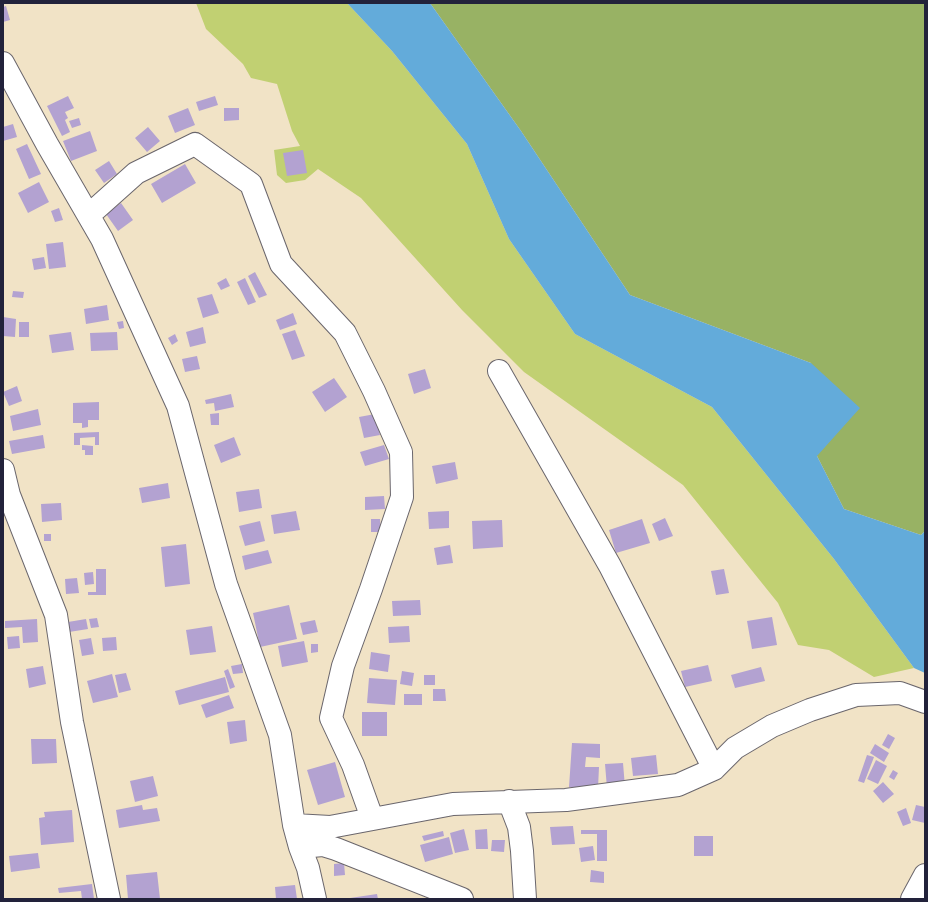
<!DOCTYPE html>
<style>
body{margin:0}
#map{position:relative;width:928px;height:902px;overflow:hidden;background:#f1e3c6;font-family:Caveat,sans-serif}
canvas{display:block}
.frame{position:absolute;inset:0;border:4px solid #22223b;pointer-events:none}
</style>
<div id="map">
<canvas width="928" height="902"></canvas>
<div class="frame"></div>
</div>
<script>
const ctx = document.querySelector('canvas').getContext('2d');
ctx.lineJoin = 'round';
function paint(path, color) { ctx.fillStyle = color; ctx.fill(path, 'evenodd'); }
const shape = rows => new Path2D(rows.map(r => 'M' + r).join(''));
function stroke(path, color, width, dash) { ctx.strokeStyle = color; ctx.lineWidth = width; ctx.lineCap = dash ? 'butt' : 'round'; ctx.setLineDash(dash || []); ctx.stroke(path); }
paint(shape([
 [196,3,347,3,392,51,467,144,509,239,575,334,712,407,834,559,914,668,874,677,829,650,798,645,778,603,683,485,524,372,462,310,361,198,318,169,305,180,286,183,277,175,274,150,300,146,292,131,277,84,251,78,243,64,206,29]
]), '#c1d072');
paint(shape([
 [430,3,925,3,925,531,921,535,844,509,817,456,811,363,630,295,521,131]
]), '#98b264');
paint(shape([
 [347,3,430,3,521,131,630,295,811,363,860,408,817,456,844,509,921,535,925,531,925,673,914,668,834,559,712,407,575,334,509,239,467,144,392,51]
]), '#63abda');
paint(shape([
 [6,6,10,20,3,22,3,7],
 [68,96,74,108,65,112,68,118,65,120,70,132,62,136,47,106],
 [215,96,218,105,199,111,196,102],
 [188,108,195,125,175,133,168,116],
 [224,108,239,108,239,120,224,121],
 [79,118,81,125,72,128,69,121],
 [13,124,17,137,3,141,3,127],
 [148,127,160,141,147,152,135,138],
 [90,131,97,151,71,161,63,141],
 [27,144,41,174,29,179,16,149],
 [303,150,307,173,287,176,283,153],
 [109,161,117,174,104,183,95,170],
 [185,164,196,183,162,203,151,184],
 [39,182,49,202,28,213,18,193],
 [121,203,133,220,118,231,106,214],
 [59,208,63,220,55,222,51,211],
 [63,242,66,267,49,269,46,244],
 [44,257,46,268,34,270,32,259],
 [255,272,267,295,259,298,248,276],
 [226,278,230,286,221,290,217,283],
 [245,278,256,302,248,305,237,282],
 [13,291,24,292,23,298,12,297],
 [212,294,219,313,203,318,197,298],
 [107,305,109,320,86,324,84,309],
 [293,313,297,324,280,330,276,320],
 [3,317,16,319,15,337,3,336],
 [123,321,124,328,119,329,117,322],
 [19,322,29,322,29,337,19,337],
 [203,327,206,343,190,347,186,332],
 [295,330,305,356,292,360,282,334],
 [71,332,74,350,52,353,49,335],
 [117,332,118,350,91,351,90,333],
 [175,334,178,341,172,345,168,338],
 [197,356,200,369,185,372,182,359],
 [425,369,431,388,414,394,408,374],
 [334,378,347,397,325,412,312,392],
 [17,386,22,401,9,406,3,392],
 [231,394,234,407,215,411,214,403,206,404,205,400],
 [99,402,99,420,88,420,88,427,82,428,82,423,73,423,73,403],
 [38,409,41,425,13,431,10,416],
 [219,413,219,425,211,425,210,414],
 [375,414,380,435,364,438,359,417],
 [99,432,99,445,95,445,95,437,80,438,80,445,74,445,74,433],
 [43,435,45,448,12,454,9,441],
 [234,437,241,455,221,463,214,445],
 [82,445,93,446,93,455,85,455,85,450,82,450],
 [384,445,389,459,365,466,360,452],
 [455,462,458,479,436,484,432,466],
 [168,483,170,498,142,503,139,488],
 [259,489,262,508,239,512,236,492],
 [384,496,385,509,365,510,365,497],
 [61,503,62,520,42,522,41,504],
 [296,511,300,530,274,534,271,515],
 [449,511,449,528,429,529,428,512],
 [665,518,673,536,659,541,652,524],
 [371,519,380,519,381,532,371,532],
 [642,519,650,543,616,553,609,530],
 [502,520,503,547,473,549,472,521],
 [260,521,265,541,245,546,239,526],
 [44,534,51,534,51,541,44,541],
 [186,544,190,584,165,587,161,547],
 [450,545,453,563,437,565,434,548],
 [268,550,272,563,245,570,242,556],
 [96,569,106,569,106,595,88,595,88,592,96,592],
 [724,569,729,593,716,595,711,571],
 [93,572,94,584,85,585,84,573],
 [77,578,79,593,66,594,65,579],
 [420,600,421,615,393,616,392,601],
 [289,605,297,639,260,647,253,613],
 [772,617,777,645,752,649,747,621],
 [97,618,99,627,91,628,89,619],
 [37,619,38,642,23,643,22,627,5,628,5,621],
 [86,619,88,629,69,632,68,622],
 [315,620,318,632,303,635,300,623],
 [212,626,216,652,190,655,186,630],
 [409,626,410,642,389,643,388,627],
 [19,636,20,648,8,649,7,637],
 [116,637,117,650,103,651,102,638],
 [91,638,94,654,82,656,79,640],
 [304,641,308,662,282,667,278,646],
 [311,644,318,644,318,652,311,653],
 [371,652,390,655,388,672,369,669],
 [242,664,243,673,233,674,231,666],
 [708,665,712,681,685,687,681,671],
 [43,666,46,684,29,688,26,669],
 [761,667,765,681,735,688,731,675],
 [228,669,235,687,230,689,224,671],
 [402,671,414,673,412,686,400,684],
 [126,673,131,690,119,693,115,675],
 [112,674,118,697,93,703,87,681],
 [424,675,435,675,435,685,424,685],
 [225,677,229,692,179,705,175,691],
 [369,678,397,680,395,705,367,703],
 [433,689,445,689,446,701,433,701],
 [404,694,422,694,422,705,404,705],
 [229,695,234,708,206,718,201,705],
 [362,712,387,712,387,736,362,736],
 [245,720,247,741,230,744,227,722],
 [888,734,895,738,889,749,882,745],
 [31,739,56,739,57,763,32,764],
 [572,743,600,744,600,758,586,757,585,767,599,767,598,788,569,787],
 [875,744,889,753,884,762,870,753],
 [656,755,658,774,633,776,631,758],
 [867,755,874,757,864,783,858,781],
 [876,760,887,766,878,784,867,779],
 [335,762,345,797,318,805,307,770],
 [623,763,625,787,607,788,605,764],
 [893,770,898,773,894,780,889,777],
 [153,776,158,796,135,802,130,781],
 [883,782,894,794,883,803,873,791],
 [142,805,143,810,157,808,160,821,119,828,116,810],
 [916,805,925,807,925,823,912,820],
 [906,808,911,823,903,826,897,812],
 [72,810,74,842,41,845,39,818,45,817,44,812],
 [573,826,575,844,552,845,550,827],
 [464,829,469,850,455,853,450,833],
 [487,829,488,849,476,849,475,830],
 [581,830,607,830,607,861,597,861,597,834,581,834],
 [443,831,444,836,424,841,422,836],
 [694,836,713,836,713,856,694,856],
 [449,837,453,854,425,862,420,845],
 [492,840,505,840,504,852,491,851],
 [593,846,595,860,581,862,579,848],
 [38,853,40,868,11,872,9,856],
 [344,863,345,875,334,876,334,864],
 [591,870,604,872,604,883,590,882],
 [157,872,160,899,128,899,126,875],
 [92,884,94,899,82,899,81,891,59,893,58,888],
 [295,885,297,899,276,899,275,887],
 [377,894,378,899,350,899,350,898]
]), '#b3a2d1');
const minor = shape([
 [3,63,47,144,102,239,178,406,226,584,280,735,294,825,300,847,308,868,315,899],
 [89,215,136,173,195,144,251,184,281,264,345,333,374,391,401,452,402,497,371,589,343,666,331,718,353,765,372,818],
 [499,371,610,566,714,769],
 [3,470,9,495,56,615,72,722,109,899],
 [509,801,519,827,522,851,525,899],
 [294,825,330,827,453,804,566,800,678,785,714,769,735,748,772,726,810,710,856,695,900,693,925,702],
 [300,847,323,845,336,849,462,899],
 [912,899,925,875]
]);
stroke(minor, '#6a666c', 24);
stroke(minor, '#fff', 22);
</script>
